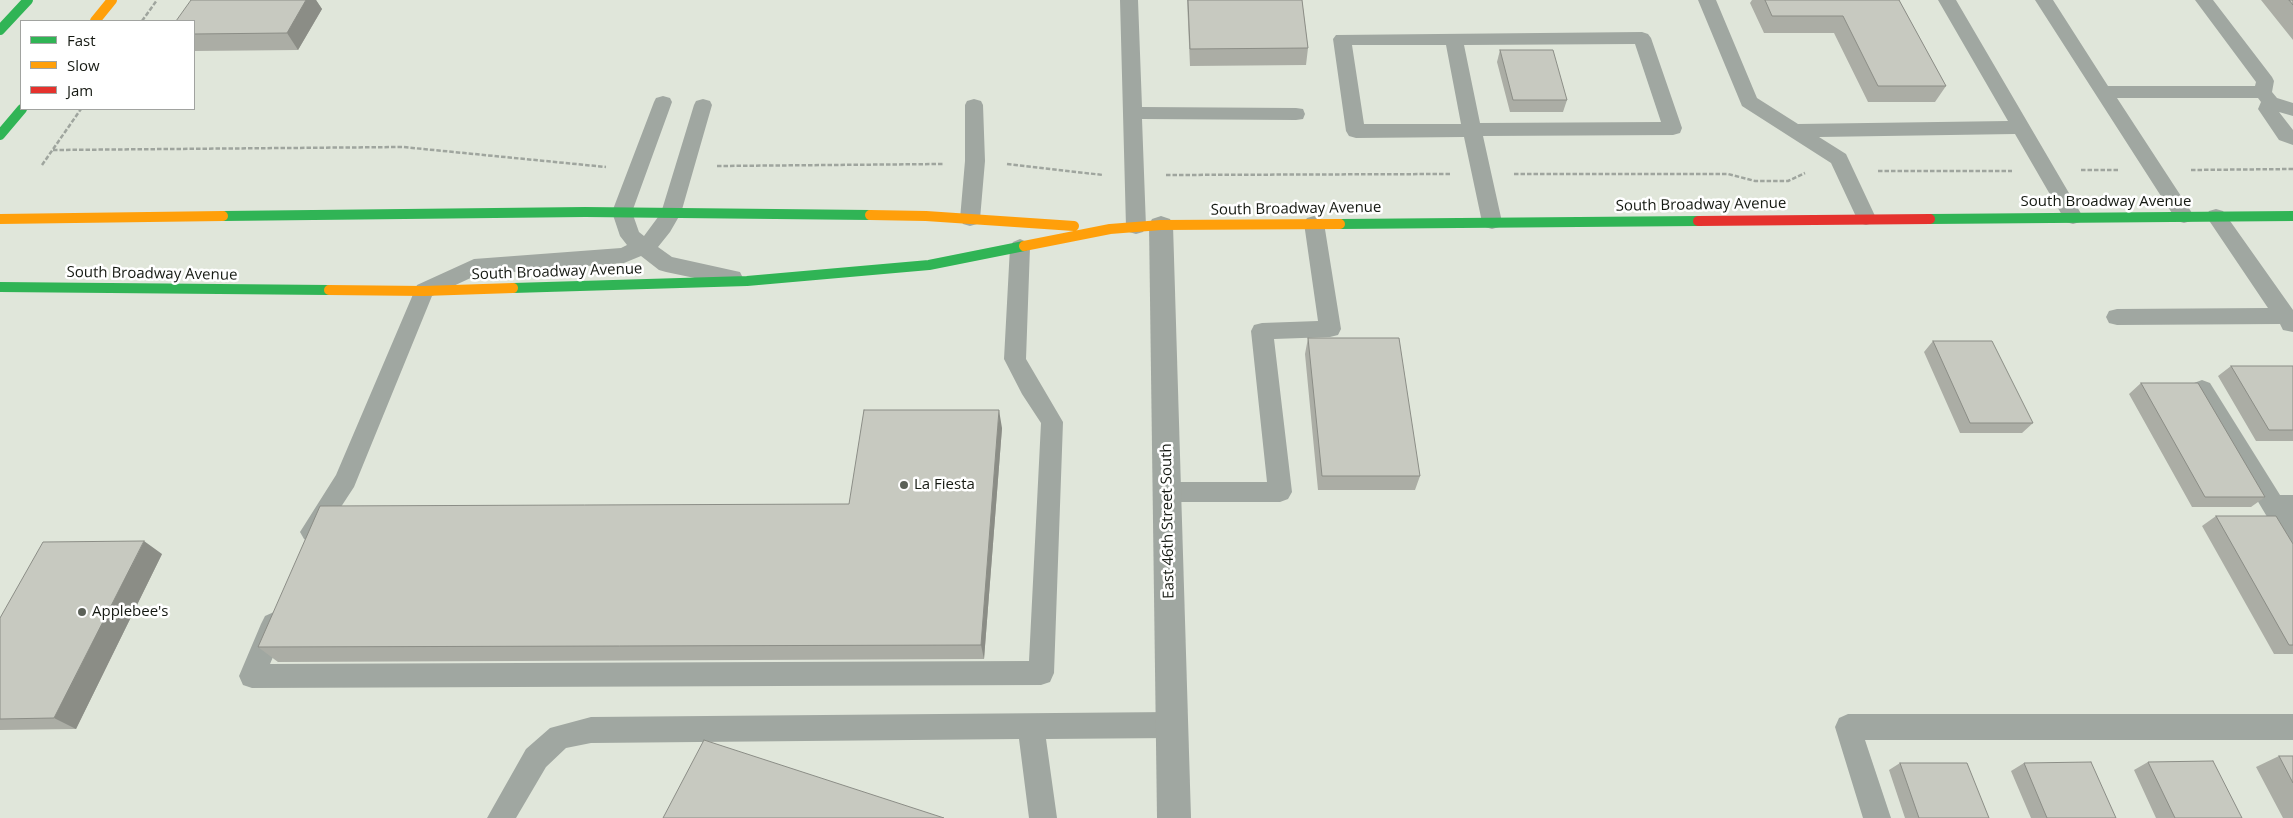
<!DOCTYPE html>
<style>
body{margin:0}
#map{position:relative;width:2293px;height:818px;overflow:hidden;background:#e0e6da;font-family:"Open Sans",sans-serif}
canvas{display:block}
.legend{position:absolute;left:20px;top:20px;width:175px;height:90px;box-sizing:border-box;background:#fff;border:1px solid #a1a3a0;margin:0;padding:6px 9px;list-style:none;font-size:15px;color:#151912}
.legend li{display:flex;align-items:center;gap:10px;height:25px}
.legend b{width:25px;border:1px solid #a1a3a0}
</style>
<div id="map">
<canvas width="2293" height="818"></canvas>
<ul class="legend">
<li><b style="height:6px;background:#30b455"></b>Fast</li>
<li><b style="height:6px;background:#ff9f0a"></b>Slow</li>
<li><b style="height:6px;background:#e5322d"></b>Jam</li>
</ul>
</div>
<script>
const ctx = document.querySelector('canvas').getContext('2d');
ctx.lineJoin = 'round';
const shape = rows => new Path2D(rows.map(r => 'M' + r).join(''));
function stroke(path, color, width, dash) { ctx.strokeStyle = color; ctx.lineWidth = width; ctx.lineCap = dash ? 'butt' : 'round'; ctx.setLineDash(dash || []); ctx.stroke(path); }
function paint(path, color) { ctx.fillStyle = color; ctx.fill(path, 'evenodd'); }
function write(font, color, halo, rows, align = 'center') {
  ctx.font = font + ' "Open Sans",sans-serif'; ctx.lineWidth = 5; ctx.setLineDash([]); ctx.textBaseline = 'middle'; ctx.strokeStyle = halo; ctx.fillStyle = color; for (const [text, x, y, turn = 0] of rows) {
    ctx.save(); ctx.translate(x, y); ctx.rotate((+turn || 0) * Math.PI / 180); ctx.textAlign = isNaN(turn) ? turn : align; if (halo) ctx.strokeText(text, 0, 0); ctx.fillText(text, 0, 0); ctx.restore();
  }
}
stroke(shape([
 [142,21,157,0],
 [53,150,403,147,606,167],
 [1007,164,1103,175],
 [42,165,81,109],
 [717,166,943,164],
 [2081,170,2120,170],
 [2191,170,2293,169],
 [1878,171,2012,171],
 [1514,174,1728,174,1755,181,1788,181,1805,173],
 [1166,175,1450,174]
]), '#9fa59e', 2.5, [4.5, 2]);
paint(shape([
 [1120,0,1138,0,1142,107,1296,108,1303,109,1305,114,1303,119,1296,120,1142,119,1146,227,1143,232,1136,234,1129,232,1126,227,1120,0],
 [1698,0,1716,0,1757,98,1798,124,2008,121,1938,0,1956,0,2083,217,2080,222,2073,224,2066,222,2015,134,1819,137,1846,154,1876,218,1873,223,1866,225,1859,223,1831,163,1742,106,1698,0],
 [2035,0,2053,0,2108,86,2255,86,2256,82,2195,0,2213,0,2272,77,2274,81,2272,92,2277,98,2293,103,2293,116,2279,112,2293,130,2293,145,2279,140,2258,109,2261,102,2258,98,2117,98,2194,216,2191,221,2184,223,2177,221,2035,0],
 [1642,32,1648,34,1651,38,1682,128,1680,133,1673,135,1483,136,1502,222,1499,227,1492,229,1485,227,1482,222,1464,137,1356,138,1349,136,1346,131,1333,39,1336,35,1642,32],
 [1635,44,1661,122,1480,123,1464,45,1635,44],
 [1352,45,1446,45,1461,124,1364,124,1352,45],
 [663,96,670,98,672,102,632,212,639,232,644,236,661,213,694,105,696,101,703,99,710,101,712,105,681,213,670,232,658,247,672,257,740,272,743,278,740,284,733,286,666,272,659,270,641,256,624,263,477,275,432,296,354,487,320,539,312,543,304,539,300,532,336,475,417,285,474,259,621,248,627,245,620,236,612,212,654,102,656,98,663,96],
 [974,99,981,101,983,105,985,161,980,219,977,224,970,226,963,224,960,219,965,161,965,105,967,101,974,99],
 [2216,209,2223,211,2293,310,2293,332,2283,330,2280,324,2117,325,2109,323,2106,317,2109,311,2117,309,2268,308,2206,216,2209,211,2216,209],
 [1314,216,1321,218,1324,223,1341,329,1338,335,1330,337,1274,339,1292,492,1288,499,1280,502,1167,502,1159,499,1155,492,1159,485,1167,482,1267,482,1251,331,1254,325,1262,323,1318,321,1304,223,1307,218,1314,216],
 [1020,239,1027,242,1030,247,1026,359,1063,422,1054,673,1050,682,1041,685,252,688,243,685,239,676,261,624,265,616,274,612,283,616,287,624,270,664,1029,661,1041,423,1022,394,1004,359,1010,247,1013,242,1020,239],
 [2202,380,2210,383,2280,495,2293,495,2293,549,2284,545,2194,395,2191,389,2194,383,2202,380],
 [1172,712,1181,716,1185,725,1181,734,1172,738,1046,739,1057,818,1029,818,1019,739,591,743,566,748,546,767,516,818,487,818,526,749,550,728,591,717,1172,712],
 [1848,714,2293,714,2293,740,1865,740,1891,818,1863,818,1835,727,1839,718,1848,714]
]), '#a0a7a1');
paint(shape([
 [1161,216,1170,219,1173,225,1191,818,1157,818,1149,225,1152,219,1161,216]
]), '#a0a7a1');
stroke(shape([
 [0,30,28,0],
 [0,135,22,109],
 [223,216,585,212,870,215],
 [1930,219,2293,216],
 [1340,224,1698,221],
 [0,287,329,290],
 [513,288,747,281,929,265,1024,246]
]), '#30b455', 10);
stroke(shape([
 [95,21,112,0],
 [870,215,926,216,1074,226],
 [0,219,223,216],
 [1024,246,1110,229,1161,225,1340,224],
 [329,290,424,291,513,288]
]), '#ff9f0a', 10);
stroke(shape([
 [1698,221,1930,219]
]), '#e5322d', 10);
paint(shape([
 [191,0,316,0,322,9,298,50,194,51,194,21],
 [1187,0,1302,0,1308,48,1306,65,1190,66],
 [1752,0,1899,0,1946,86,1935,102,1868,102,1834,33,1764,33,1750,3],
 [2261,0,2293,0,2293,40],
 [1500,50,1567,100,1563,112,1510,112,1497,62],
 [1308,338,1420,476,1415,490,1318,490,1305,354],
 [1933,341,2033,423,2022,433,1960,433,1924,352],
 [2231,366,2293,366,2293,441,2256,441,2218,376],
 [2141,383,2265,497,2251,507,2192,507,2129,394],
 [1002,428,984,659,278,662,258,647,849,504],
 [2216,516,2293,544,2293,654,2274,654,2202,526],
 [162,554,76,729,0,730,0,618],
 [2279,756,2293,756,2293,818,2283,818,2256,767],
 [2148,762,2242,818,2156,818,2134,770],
 [1900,763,1989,818,1905,818,1889,770],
 [2024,763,2116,818,2031,818,2011,771]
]), '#abada5');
paint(shape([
 [306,0,316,0,322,9,298,50,287,33],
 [999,410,1002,428,984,659,981,645],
 [144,541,162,554,76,729,54,718]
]), '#8b8d86');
const building = shape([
 [191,0,306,0,287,33,194,34,194,21,176,21,191,0],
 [1188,0,1302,0,1308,48,1190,49,1188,0],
 [1765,0,1899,0,1946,86,1878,86,1843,16,1772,16,1765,0],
 [2289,0,2293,0,2293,5,2289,0],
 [1500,50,1553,50,1567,100,1513,100,1500,50],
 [1308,338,1399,338,1420,476,1322,476,1308,338],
 [1933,341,1992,341,2033,423,1970,423,1933,341],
 [2231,366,2293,366,2293,430,2269,430,2231,366],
 [2141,383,2198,383,2265,497,2205,497,2141,383],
 [864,410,999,410,981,645,258,647,320,506,849,504,864,410],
 [2216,516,2276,516,2293,544,2293,645,2289,645,2216,516],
 [144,541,54,718,0,719,0,618,43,542,144,541],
 [704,740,944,818,663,818,704,740],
 [2279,756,2293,756,2293,783,2279,756],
 [2213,761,2242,818,2175,818,2148,762,2213,761],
 [2091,762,2116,818,2047,818,2024,763,2091,762],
 [1900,763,1967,763,1989,818,1919,818,1900,763]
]);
paint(building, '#c7c9c0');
stroke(building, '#8b8d86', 1);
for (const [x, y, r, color] of [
 [904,485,5,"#5c6158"],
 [82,612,5,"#5c6158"]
]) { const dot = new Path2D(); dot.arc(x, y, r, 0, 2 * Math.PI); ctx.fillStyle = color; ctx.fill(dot); stroke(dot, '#fff', 2); }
write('15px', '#151912', '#fff', [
 ["South Broadway Avenue",2106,202],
 ["South Broadway Avenue",1701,205,-1],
 ["South Broadway Avenue",1296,209,-1],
 ["South Broadway Avenue",557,272,-2],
 ["South Broadway Avenue",152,274,1],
 ["East 46th Street South",1168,521,-91]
]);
write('15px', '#151912', '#fff', [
 ["La Fiesta",914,485],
 ["Applebee's",92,612]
], 'left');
</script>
